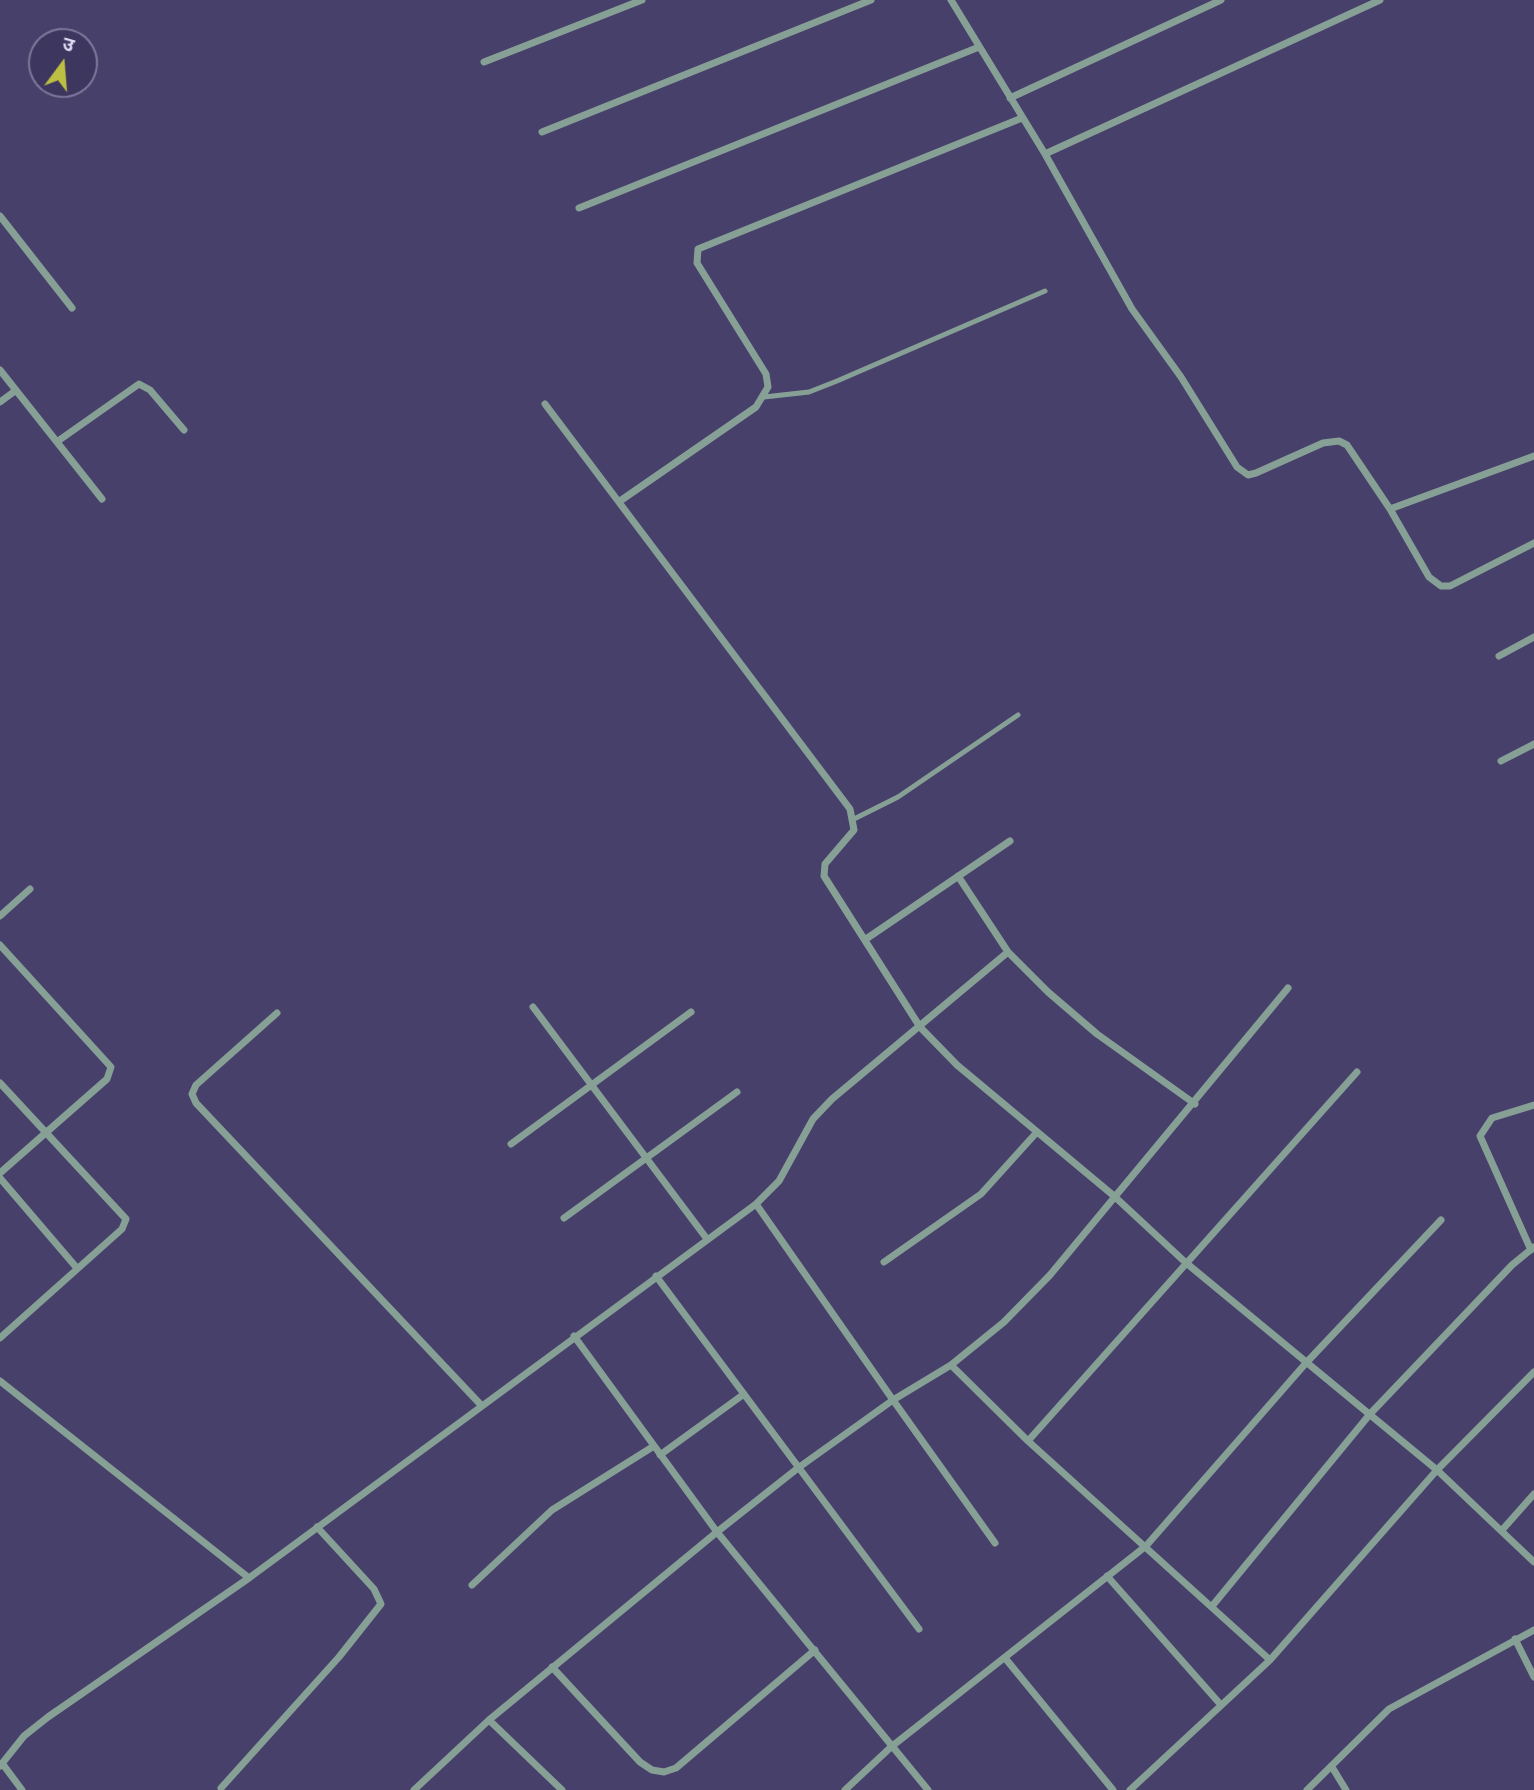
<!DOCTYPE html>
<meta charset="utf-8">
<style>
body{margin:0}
#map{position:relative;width:1534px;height:1790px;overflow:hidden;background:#47406a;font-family:Helvetica,"Noto Sans Devanagari",sans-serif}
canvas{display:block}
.north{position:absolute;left:28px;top:28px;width:70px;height:70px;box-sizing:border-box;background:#3d365f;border:2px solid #7d789b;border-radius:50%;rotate:16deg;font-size:19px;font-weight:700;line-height:28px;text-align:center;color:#dddaf4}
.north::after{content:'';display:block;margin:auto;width:24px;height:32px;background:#bdbf43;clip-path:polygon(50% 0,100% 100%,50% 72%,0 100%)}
</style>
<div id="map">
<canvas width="1534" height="1790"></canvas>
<div class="north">उ</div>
</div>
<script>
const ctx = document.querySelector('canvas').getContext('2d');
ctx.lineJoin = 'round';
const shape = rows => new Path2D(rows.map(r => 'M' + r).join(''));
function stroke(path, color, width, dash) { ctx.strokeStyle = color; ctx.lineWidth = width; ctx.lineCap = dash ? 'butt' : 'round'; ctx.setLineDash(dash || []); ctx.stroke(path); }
stroke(shape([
 [764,397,809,392,837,381,1045,291],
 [854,819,898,797,1018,715]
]), '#87a096', 5);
stroke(shape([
 [951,0,1045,154,1132,309,1181,377,1237,467,1248,475,1256,473,1323,443,1339,441,1347,445,1390,509,1429,577,1441,586,1450,586,1534,543],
 [484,62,642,0],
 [1010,98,1221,0],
 [542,132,871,0],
 [1045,154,1380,0],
 [579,208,979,47],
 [0,216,72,308],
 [0,370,102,499],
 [0,402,15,391],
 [545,404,850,809,854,830,825,864,824,876,920,1027,957,1065,1114,1196,1185,1262,1437,1470,1534,1562],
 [58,441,139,384,150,390,184,430],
 [620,501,756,407,768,387,766,374,697,263,698,249,1022,118],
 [1390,509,1534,456],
 [1499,656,1534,637],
 [1501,761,1534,744],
 [958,876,1008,952,1048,992,1097,1034,1195,1104],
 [0,916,30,889],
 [866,939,1010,841],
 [0,945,111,1067,107,1079,0,1173],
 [533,1007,707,1239],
 [277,1013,196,1085,192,1094,196,1103,481,1405],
 [0,1083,126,1219,122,1229,0,1338],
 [511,1144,691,1012],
 [0,1178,76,1267],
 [756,1204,893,1400,951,1365],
 [564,1218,737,1092],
 [1531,1250,1480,1136,1492,1118,1534,1105],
 [884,1262,981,1194,1037,1132],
 [656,1276,919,1629],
 [574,1336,717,1532,928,1790],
 [0,1381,249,1578],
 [1028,1441,1357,1072],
 [660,1455,744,1394],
 [1503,1529,1534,1494],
 [1107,1576,1221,1705],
 [472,1585,552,1510,654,1446],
 [1213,1605,1370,1414,1512,1265,1534,1247],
 [1515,1639,1534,1677],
 [1005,1658,1113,1790],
 [1270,1660,1028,1441,951,1365,1004,1322,1050,1275,1288,988],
 [552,1667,640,1762,652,1770,664,1772,676,1768,815,1650],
 [489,1720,562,1790],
 [2,1763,22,1790],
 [0,1766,24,1736,48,1717,249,1578,756,1204,779,1181,813,1119,832,1099,1008,952],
 [1332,1767,1346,1790],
 [221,1788,339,1657,381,1604,374,1589,317,1527],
 [414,1790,489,1720,717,1532,798,1468,893,1400,995,1543],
 [845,1790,891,1747,1146,1546,1306,1363,1441,1220],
 [1130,1790,1270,1660,1437,1470,1534,1372],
 [1307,1790,1389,1709,1534,1630]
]), '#87a096', 7);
</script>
